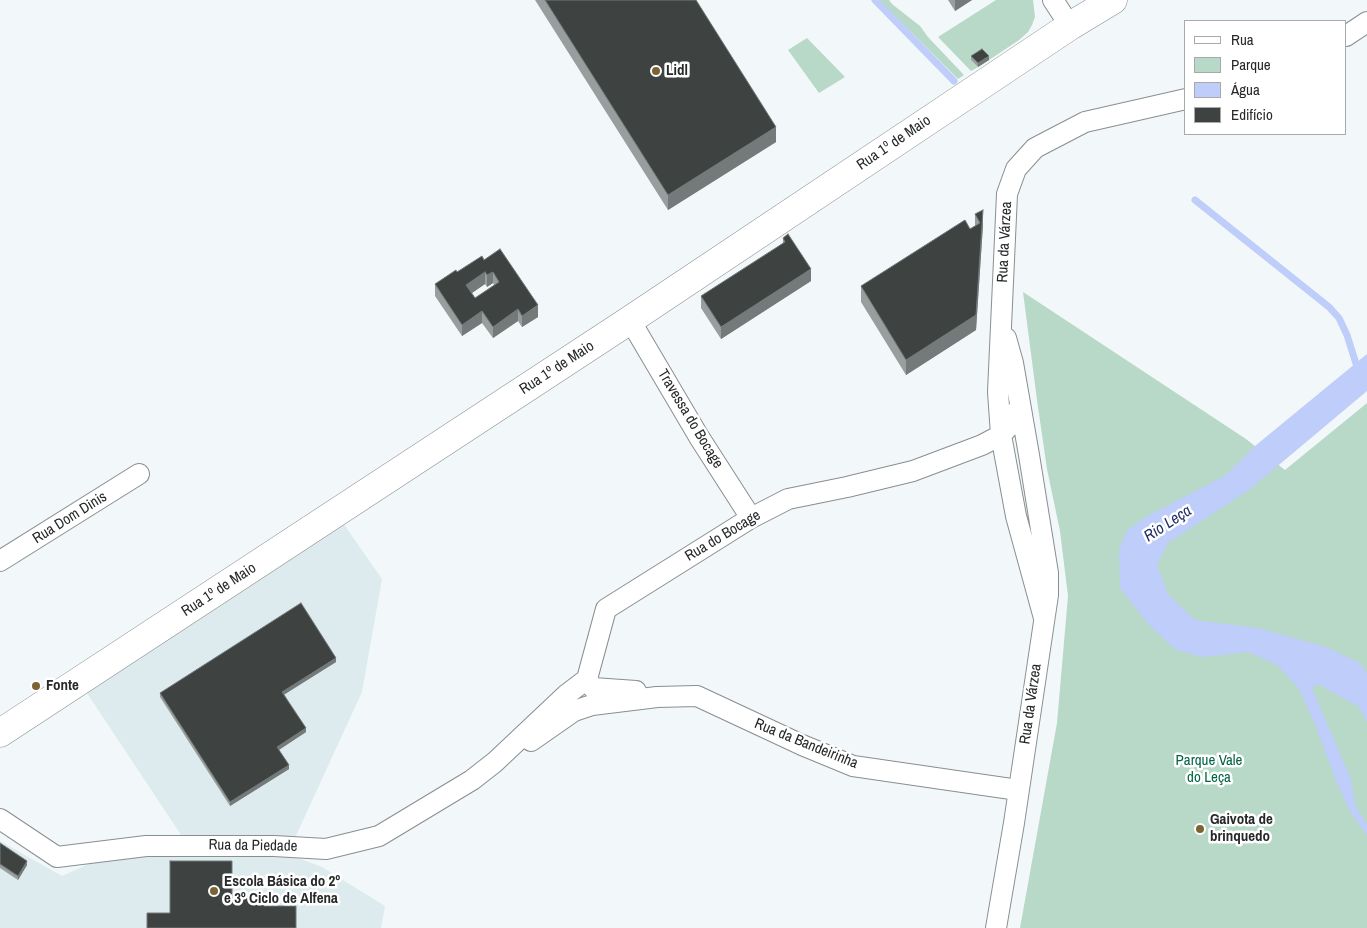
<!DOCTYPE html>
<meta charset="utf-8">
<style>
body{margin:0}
#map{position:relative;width:1367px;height:928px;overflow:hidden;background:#f2f7f9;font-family:"Archivo Narrow",sans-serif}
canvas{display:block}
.legend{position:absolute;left:1184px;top:20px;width:162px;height:115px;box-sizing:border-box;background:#fff;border:1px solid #a8a9a9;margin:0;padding:6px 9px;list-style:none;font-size:15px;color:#262829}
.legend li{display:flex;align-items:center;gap:10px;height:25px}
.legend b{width:25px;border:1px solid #a8a9a9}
</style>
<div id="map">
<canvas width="1367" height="928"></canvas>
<ul class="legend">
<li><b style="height:6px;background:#fff"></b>Rua</li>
<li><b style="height:14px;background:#b8d8c8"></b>Parque</li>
<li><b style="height:14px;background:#becdf9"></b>Água</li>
<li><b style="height:14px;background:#3e4342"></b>Edifício</li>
</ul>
</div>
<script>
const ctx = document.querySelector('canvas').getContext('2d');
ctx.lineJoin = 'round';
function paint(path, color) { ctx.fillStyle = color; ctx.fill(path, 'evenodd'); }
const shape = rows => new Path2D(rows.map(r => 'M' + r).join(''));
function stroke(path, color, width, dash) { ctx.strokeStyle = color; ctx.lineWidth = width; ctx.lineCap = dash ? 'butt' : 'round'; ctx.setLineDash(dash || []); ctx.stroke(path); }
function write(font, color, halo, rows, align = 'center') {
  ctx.font = font + ' "Archivo Narrow",sans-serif'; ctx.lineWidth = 5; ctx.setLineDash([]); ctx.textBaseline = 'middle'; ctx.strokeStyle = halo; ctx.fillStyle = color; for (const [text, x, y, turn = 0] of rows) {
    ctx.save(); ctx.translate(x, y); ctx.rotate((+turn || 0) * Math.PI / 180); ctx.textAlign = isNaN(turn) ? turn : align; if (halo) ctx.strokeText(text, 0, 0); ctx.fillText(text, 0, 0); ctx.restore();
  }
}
paint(shape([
 [343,523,382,579,362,692,294,840,183,838,87,693],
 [0,841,62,876,93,862,158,851,285,853,322,867,385,906,381,928,0,928]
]), '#ddebef');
paint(shape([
 [879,0,889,0,892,4,920,26,928,37,964,75,958,79],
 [996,0,1033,0,1035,17,1032,25,1028,32,1019,40,989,60,982,53,971,60,978,67,971,71,938,37],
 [807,38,845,77,819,93,788,50],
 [1023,292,1246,439,1285,470,1367,403,1367,928,1020,928,1057,723,1068,596,1060,531,1047,469,1037,400]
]), '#b8d8c8');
paint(shape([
 [1367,354,1367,391,1249,490,1168,543,1157,565,1168,594,1195,620,1258,628,1326,647,1360,663,1367,673,1367,722,1359,707,1318,684,1312,688,1351,779,1356,807,1367,824,1367,835,1350,812,1336,781,1314,722,1299,689,1277,665,1248,652,1203,657,1176,650,1149,625,1120,588,1119,550,1127,530,1147,516,1226,475,1255,446]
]), '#becdf9');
stroke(shape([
 [875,0,954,81],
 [1195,200,1329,307,1339,318,1347,335,1358,370]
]), '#becdf9', 7);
const minor = shape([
 [1053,0,1070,26],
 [1346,36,1367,22],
 [630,320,699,437,751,518],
 [0,561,139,474],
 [1044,618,1016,516,1001,435,998,392,1007,194,1016,169,1035,148,1085,122,1186,99],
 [587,679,593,688,636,691],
 [531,741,574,711,592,705,657,697,697,696,802,745,853,766,1018,790],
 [0,819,57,857,146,846,274,846,326,849,379,836,472,780,495,762,566,695,587,679,606,609,751,518,788,499,847,487,913,471,982,445,1001,435,1012,423,1020,405],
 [996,928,1014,823,1048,595,1048,573,1029,455,1013,363,1006,338]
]);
const primary = shape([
 [0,733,630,320,1070,26,1113,0]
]);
stroke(minor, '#898e90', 22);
stroke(primary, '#898e90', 29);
stroke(minor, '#fff', 20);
stroke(primary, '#fff', 28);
paint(shape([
 [535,0,696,0,776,142,668,210],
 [948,0,972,0,955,11],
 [971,56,989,60,978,67,971,60],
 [975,214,983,225,976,330,906,375,861,302,861,286,975,226],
 [783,238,811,281,721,339,701,308,701,296,783,244],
 [484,260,538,317,522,327,518,321,493,338,482,323,462,336,435,296,435,284],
 [493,283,494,285,475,298,472,293,485,284,487,287],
 [336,662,284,694,306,732,279,750,289,769,230,806,160,697,160,693],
 [0,843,27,865,18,880,0,868]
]), '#989d9e');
paint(shape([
 [955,0,972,0,955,11],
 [989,56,989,60,978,67,978,63],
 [776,127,776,142,668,210,668,195],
 [983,210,983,225,976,330,906,375,906,360,976,315],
 [811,269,811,281,721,339,721,327],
 [485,272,485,284,466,297,466,285],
 [493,272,493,283,487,287,487,275],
 [538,305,538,317,522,327,522,316],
 [518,309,518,321,493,338,493,327],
 [482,311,482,323,462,336,462,325],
 [336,658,336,662,282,696,282,692],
 [306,728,306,732,277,751,277,747],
 [289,765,289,769,230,806,230,802],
 [27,861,27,865,18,880,18,876]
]), '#747979');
const building = shape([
 [545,0,696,0,776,127,668,195,545,0],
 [982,49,989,56,978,63,971,56,982,49],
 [983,210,976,315,906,360,861,286,965,220,970,229,980,223,975,214,983,210],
 [788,234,811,269,721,327,701,296,785,242,783,238,788,234],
 [500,249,538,305,522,316,518,309,493,327,482,311,462,325,435,284,456,270,457,272,482,256,484,260,500,249],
 [485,272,487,275,493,272,499,282,475,298,466,285,485,272],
 [301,603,336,658,282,692,306,728,277,747,289,765,230,802,160,693,301,603],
 [0,843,27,861,18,876,0,864,0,843],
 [170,861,232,861,232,895,264,895,264,906,296,906,296,928,147,928,147,913,170,913,170,861]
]);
paint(building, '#3e4342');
stroke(building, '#747979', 1);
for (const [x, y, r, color] of [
 [656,71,5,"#7b6334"],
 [36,686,5,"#7b6334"],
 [1200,829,5,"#7b6334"],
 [214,891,5,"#7b6334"]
]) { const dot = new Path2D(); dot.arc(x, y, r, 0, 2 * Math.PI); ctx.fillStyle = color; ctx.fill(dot); stroke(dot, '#fff', 2); }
write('bold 15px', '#262829', '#fff', [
 ["Lidl",666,71],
 ["Fonte",46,686],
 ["Gaivota de",1210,820],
 ["brinquedo",1210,837],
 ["Escola Básica do 2º",224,882],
 ["e 3º Ciclo de Alfena",224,899]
], 'left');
write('15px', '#262829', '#fff', [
 ["Rua 1º de Maio",894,143,-34],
 ["Rua da Várzea",1005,242,-87],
 ["Rua 1º de Maio",557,368,-33],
 ["Travessa do Bocage",690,419,59],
 ["Rua Dom Dinis",70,518,-32],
 ["Rua do Bocage",723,536,-31],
 ["Rua 1º de Maio",219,590,-33],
 ["Rua da Várzea",1031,704,-82],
 ["Rua da Bandeirinha",806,744,22],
 ["Rua da Piedade",253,846,1]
]);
write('15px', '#046446', '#fff', [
 ["Parque Vale",1209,761],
 ["do Leça",1209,778]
]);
write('italic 16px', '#243065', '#fff', [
 ["Rio Leça",1168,524,-33]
]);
</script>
